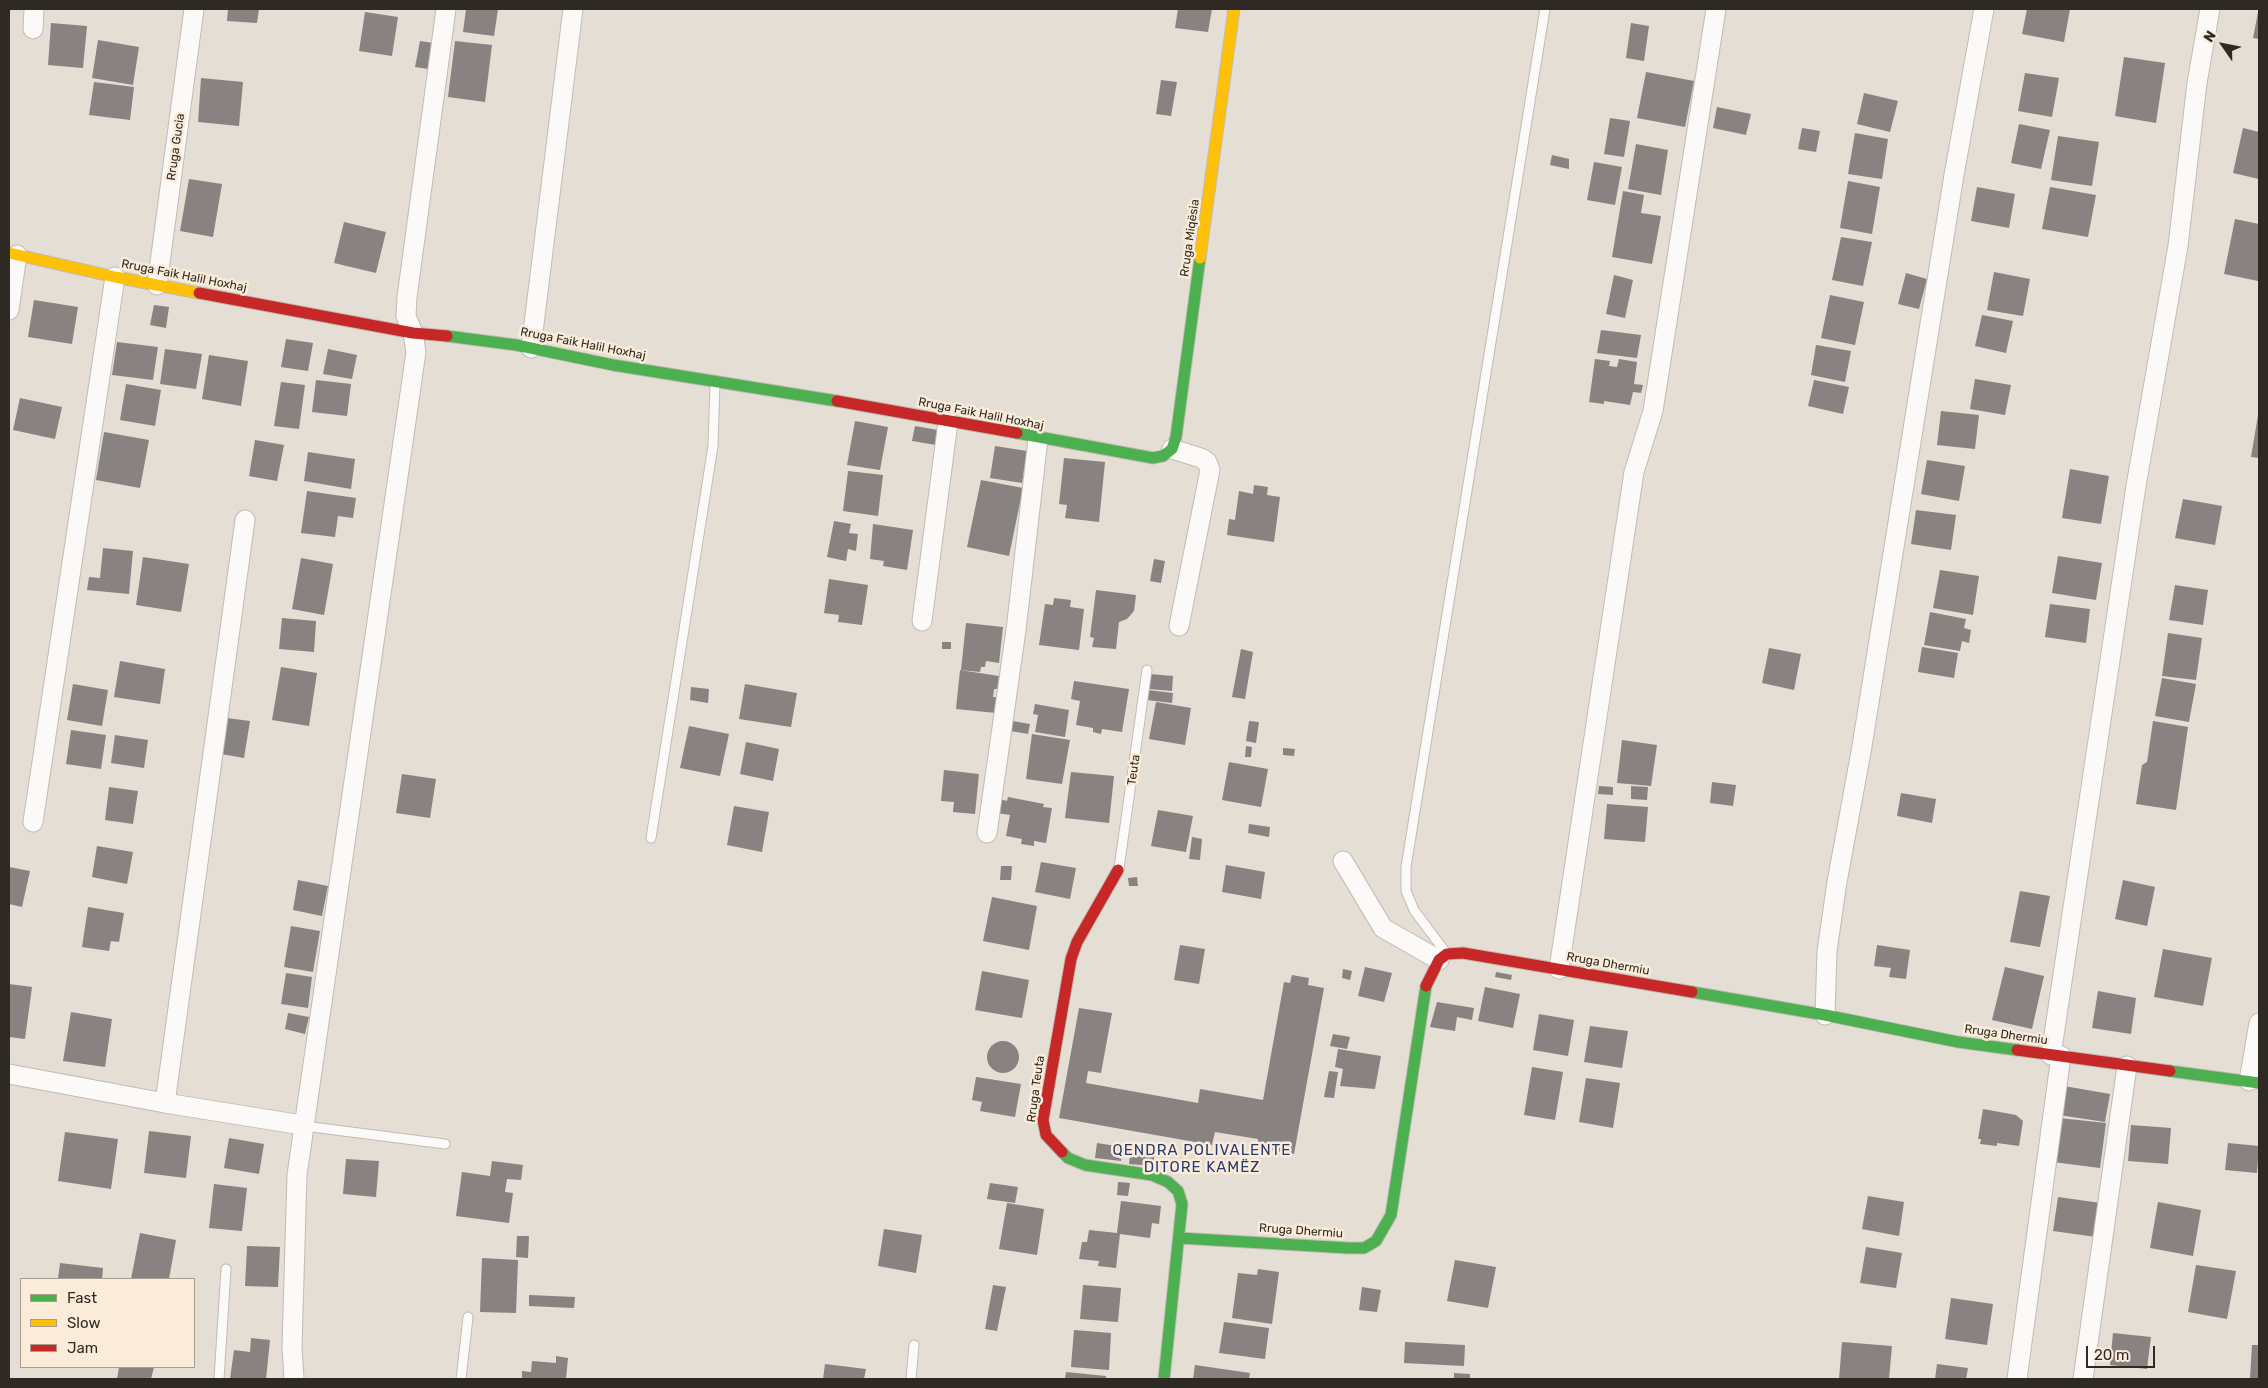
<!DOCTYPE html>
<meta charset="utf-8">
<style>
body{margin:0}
#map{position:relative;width:2268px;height:1388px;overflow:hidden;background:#e5ded4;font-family:Rubik,sans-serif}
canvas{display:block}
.frame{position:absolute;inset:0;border:10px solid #2e2922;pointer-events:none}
.legend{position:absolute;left:20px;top:1278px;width:175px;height:90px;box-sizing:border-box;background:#faecd9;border:1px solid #a89e90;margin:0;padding:6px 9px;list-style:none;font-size:15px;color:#2e2922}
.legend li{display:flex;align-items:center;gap:10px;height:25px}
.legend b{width:25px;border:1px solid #a89e90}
.north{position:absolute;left:2198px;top:20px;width:50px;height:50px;-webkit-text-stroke:4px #faecd9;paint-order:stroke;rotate:303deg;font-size:14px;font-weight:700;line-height:20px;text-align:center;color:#2e2922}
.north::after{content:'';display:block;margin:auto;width:18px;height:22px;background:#2e2922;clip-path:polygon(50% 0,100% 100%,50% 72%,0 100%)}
.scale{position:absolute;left:2086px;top:1346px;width:69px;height:22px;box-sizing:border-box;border:2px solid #2e2922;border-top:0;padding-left:6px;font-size:15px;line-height:18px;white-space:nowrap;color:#2e2922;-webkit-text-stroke:4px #faecd9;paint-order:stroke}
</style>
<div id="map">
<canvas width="2268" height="1388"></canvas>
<div class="frame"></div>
<ul class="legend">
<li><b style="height:6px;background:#4caf50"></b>Fast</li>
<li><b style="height:6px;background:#ffc107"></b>Slow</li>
<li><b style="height:6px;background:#c62828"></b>Jam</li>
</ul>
<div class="north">N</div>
<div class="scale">20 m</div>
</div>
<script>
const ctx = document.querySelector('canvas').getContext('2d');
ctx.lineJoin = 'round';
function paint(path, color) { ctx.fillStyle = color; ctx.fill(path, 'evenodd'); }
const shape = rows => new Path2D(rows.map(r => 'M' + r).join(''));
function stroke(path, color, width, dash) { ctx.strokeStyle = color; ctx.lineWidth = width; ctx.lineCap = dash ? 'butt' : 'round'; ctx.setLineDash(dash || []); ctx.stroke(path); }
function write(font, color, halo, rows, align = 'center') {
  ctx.font = font + ' Rubik,sans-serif'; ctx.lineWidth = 5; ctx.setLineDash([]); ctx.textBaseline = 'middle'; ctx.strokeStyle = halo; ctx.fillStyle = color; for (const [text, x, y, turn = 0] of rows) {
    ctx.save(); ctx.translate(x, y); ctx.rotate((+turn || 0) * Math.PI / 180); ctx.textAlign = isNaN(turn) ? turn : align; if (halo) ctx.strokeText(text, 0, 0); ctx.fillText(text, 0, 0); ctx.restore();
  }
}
paint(shape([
 [228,9,259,9,257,23,227,21],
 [466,9,498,9,494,36,463,32],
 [1178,9,1212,9,1208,32,1175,28],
 [2027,9,2070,9,2064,42,2022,34],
 [365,12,398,17,392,56,359,51],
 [2258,12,2259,12,2259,39,2253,38],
 [51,23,87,26,83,68,48,65],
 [1631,23,1649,26,1644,61,1626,58],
 [98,40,139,47,133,85,92,78],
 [420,41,433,43,428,69,415,67],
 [455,41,492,45,485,102,448,97],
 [2124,57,2165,63,2156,123,2115,116],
 [1646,72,1694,81,1685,127,1637,118],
 [2025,73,2059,78,2052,117,2018,111],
 [201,78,243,82,239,126,198,122],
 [1161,80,1177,82,1171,116,1156,114],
 [94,82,134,87,130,120,89,115],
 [1864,93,1898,101,1890,132,1857,124],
 [1717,107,1751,114,1746,135,1713,128],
 [1610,118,1630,121,1624,157,1604,154],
 [2019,124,2050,130,2041,169,2011,163],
 [1802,128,1820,131,1816,152,1798,149],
 [2243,128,2259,132,2259,179,2233,173],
 [1855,133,1888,139,1882,179,1848,174],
 [2058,136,2099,142,2092,186,2051,180],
 [1636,144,1668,150,1661,195,1628,189],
 [1552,155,1569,159,1569,169,1550,165],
 [1594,162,1622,167,1615,205,1587,200],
 [189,179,222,184,213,237,180,231],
 [1848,181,1880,187,1872,234,1840,228],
 [1977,187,2015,194,2009,228,1971,221],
 [2050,187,2096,195,2088,237,2042,229],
 [1623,191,1644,195,1641,213,1661,216,1652,264,1612,257],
 [2235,219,2259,224,2258,281,2224,274],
 [344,222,386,232,376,273,334,263],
 [1841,237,1872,242,1863,286,1832,280],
 [1994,272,2030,279,2023,316,1987,310],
 [1906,273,1927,279,1919,309,1898,304],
 [1614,275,1633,280,1625,318,1606,314],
 [1830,295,1864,302,1855,345,1821,338],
 [34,300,78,307,72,344,28,337],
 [154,305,169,307,166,328,150,325],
 [1982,315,2013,321,2006,353,1975,346],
 [1601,330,1641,335,1637,358,1597,353],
 [286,339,313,343,308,371,281,367],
 [117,342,158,347,153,380,112,375],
 [1816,345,1851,351,1845,382,1811,375],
 [165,349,202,354,196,389,160,384],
 [328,349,357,355,352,379,323,374],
 [209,355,248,361,241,406,202,399],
 [1595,359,1610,361,1609,366,1617,367,1619,359,1637,362,1634,384,1643,385,1641,393,1633,392,1630,405,1604,401,1604,404,1589,402],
 [1975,379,2011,385,2005,415,1970,409],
 [316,380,351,384,347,416,312,412],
 [1814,380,1849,387,1843,414,1808,406],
 [281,382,305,385,299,429,274,426],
 [126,384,161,390,155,426,120,420],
 [20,398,62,407,55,439,13,430],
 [1941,411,1979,415,1975,449,1937,445],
 [2258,415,2259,415,2259,458,2251,457],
 [855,421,888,427,880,470,847,465],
 [915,426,938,430,936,445,912,441],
 [104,432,149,440,140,488,96,480],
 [255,440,284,445,277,481,249,476],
 [995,446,1027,451,1022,483,990,478],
 [308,452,355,459,351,489,304,481],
 [1064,458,1105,462,1099,522,1065,518,1067,505,1059,504],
 [1927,460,1965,466,1959,501,1921,494],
 [2070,469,2109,476,2101,524,2062,518],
 [848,471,883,475,878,516,843,511],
 [981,480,1023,488,1009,556,967,547],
 [1254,485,1268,487,1267,495,1280,497,1274,542,1227,535,1229,519,1235,520,1239,491,1253,494],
 [307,491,356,498,353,518,338,516,335,537,301,533],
 [2183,499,2222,506,2215,545,2175,538],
 [1916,510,1956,515,1951,550,1911,544],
 [834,521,851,524,849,533,858,534,856,551,848,549,846,561,827,557],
 [873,524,913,530,907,570,883,566,884,561,870,559],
 [103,548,133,551,129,594,87,590,89,577,100,578],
 [2058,556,2102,563,2096,600,2052,593],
 [143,557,189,564,181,612,136,605],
 [301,558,333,564,324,615,292,609],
 [1154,559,1165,561,1161,583,1150,581],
 [1940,570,1979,576,1973,615,1933,608],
 [829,579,868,585,862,625,838,622,839,615,824,613],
 [2175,585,2208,590,2203,625,2169,620],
 [1096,590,1136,595,1134,611,1127,619,1119,622,1116,649,1092,647,1094,638,1090,637],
 [1054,598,1071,600,1070,607,1084,609,1079,650,1039,645,1045,604,1053,605],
 [2050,604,2090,609,2086,643,2045,637],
 [1930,612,1966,619,1964,628,1971,630,1969,643,1962,641,1960,651,1924,645],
 [282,618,316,621,314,652,279,649],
 [966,623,1003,627,999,663,986,661,985,667,981,667,980,672,961,670],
 [2168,633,2202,638,2196,680,2162,676],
 [942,642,951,642,951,649,942,649],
 [1922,647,1958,653,1954,678,1918,672],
 [1769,648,1801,654,1794,690,1762,683],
 [1241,649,1253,652,1245,699,1232,697],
 [120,661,165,669,160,704,114,697],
 [281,667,317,673,309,726,272,720],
 [960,670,999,676,998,689,994,689,993,697,998,697,996,713,956,709],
 [1150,674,1173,676,1172,691,1149,689],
 [2162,678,2196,684,2189,722,2155,716],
 [1074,681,1129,689,1122,732,1102,729,1101,734,1093,732,1093,728,1076,725,1080,701,1071,699],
 [73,684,108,690,102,726,67,720],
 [745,684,797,693,791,727,739,719],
 [691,687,709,689,708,703,690,700],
 [1148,690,1173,693,1172,703,1147,700],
 [1156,702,1191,708,1185,745,1149,739],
 [1035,704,1069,710,1065,737,1035,732,1038,715,1033,714],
 [227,718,250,721,244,758,221,754],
 [1007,720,1030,724,1028,734,1005,730],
 [1249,721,1259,722,1256,743,1246,741],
 [2153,721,2188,727,2176,810,2136,804,2142,765,2147,762],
 [689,726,729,734,720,776,680,768],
 [71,730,106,735,101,769,66,764],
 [1032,734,1070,740,1062,784,1026,779],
 [115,735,148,740,144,768,111,763],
 [1622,740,1657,745,1651,786,1617,783],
 [746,742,779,749,773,781,740,774],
 [1246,746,1252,747,1251,757,1245,757],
 [1283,748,1295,749,1294,756,1283,755],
 [1229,762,1268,769,1261,807,1222,800],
 [944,770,979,774,975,814,953,812,954,802,941,801],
 [1071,772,1114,776,1109,823,1065,818],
 [402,774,436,779,430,818,396,813],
 [1712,782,1736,785,1733,806,1710,803],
 [1599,786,1613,787,1613,795,1598,794],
 [1631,786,1648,787,1647,800,1631,799],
 [109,787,138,791,133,824,105,820],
 [1901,793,1936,799,1932,823,1897,816],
 [1008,797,1044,804,1043,807,1052,808,1046,843,1034,841,1034,846,1021,844,1022,839,1006,836,1010,815,997,813,999,799,1007,801],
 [1607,804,1648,807,1645,842,1604,839],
 [734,806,769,812,762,852,727,845],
 [1158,810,1193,816,1186,852,1151,846],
 [1249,824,1270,827,1269,837,1248,833],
 [1192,837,1202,839,1200,860,1189,859],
 [97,846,133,852,127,884,92,877],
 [1041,862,1076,868,1070,899,1035,892],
 [1226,865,1265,872,1261,899,1222,892],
 [1001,866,1012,866,1011,880,1000,880],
 [9,867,30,871,22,907,9,904],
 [1137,877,1138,886,1129,886,1128,878],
 [298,880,328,886,322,916,293,910],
 [2123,880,2155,887,2147,926,2115,919],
 [2020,891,2050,896,2040,947,2010,942],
 [992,897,1037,906,1029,950,983,941],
 [88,907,124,913,119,942,111,941,109,951,82,947],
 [291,926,320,931,313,972,284,967],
 [1180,945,1205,949,1199,984,1174,980],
 [1877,945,1910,950,1906,979,1889,977,1891,968,1874,966],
 [2163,949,2212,958,2203,1006,2154,997],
 [1365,967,1392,973,1384,1002,1358,996],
 [2005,967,2044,976,2032,1029,1992,1020],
 [1343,969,1352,971,1350,980,1342,978],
 [982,971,1029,980,1022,1018,975,1010],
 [1496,972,1512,975,1511,980,1495,977],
 [286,973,312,977,308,1008,281,1004],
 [1292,975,1309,978,1308,985,1324,988,1294,1154,1257,1148,1258,1139,1215,1132,1212,1145,1059,1118,1079,1008,1112,1013,1101,1073,1088,1071,1086,1083,1198,1103,1200,1089,1263,1100,1284,982,1290,983],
 [9,984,32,987,25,1039,9,1037],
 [1485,987,1520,994,1513,1028,1478,1021],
 [2098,991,2136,998,2131,1034,2092,1028],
 [1437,1002,1474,1008,1472,1020,1457,1017,1455,1031,1430,1027],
 [71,1012,112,1019,105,1067,63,1061],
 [288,1013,309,1017,305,1034,285,1029],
 [1539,1014,1574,1020,1568,1056,1533,1050],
 [1590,1026,1628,1031,1622,1068,1584,1062],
 [1333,1034,1350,1037,1347,1049,1330,1046],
 '987 1057a16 16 0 1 1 32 0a16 16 0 1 1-32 0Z',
 [1338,1049,1381,1056,1375,1089,1340,1086,1343,1069,1335,1067],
 [1532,1067,1563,1072,1555,1120,1524,1115],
 [1329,1071,1338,1072,1334,1098,1324,1097],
 [976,1077,1021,1084,1015,1117,980,1111,982,1102,972,1100],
 [1586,1078,1620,1083,1613,1128,1579,1122],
 [2064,1086,2110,1094,2105,1122,2059,1115],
 [1983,1109,2016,1115,2023,1121,2019,1146,1997,1143,1997,1146,1980,1144,1981,1139,1978,1139],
 [2059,1118,2106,1123,2100,1168,2053,1162],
 [2131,1125,2171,1128,2168,1164,2128,1161],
 [149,1131,191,1136,186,1178,144,1173],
 [65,1132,118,1139,111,1189,58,1181],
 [229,1138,264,1144,259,1174,224,1168],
 [1097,1143,1123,1147,1121,1161,1095,1158],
 [2228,1143,2259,1146,2257,1173,2225,1170],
 [1131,1147,1155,1150,1153,1166,1129,1164],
 [346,1159,379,1161,376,1197,343,1194],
 [492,1161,523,1165,521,1180,507,1179,505,1192,513,1193,509,1223,456,1216,462,1172,490,1176],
 [1118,1182,1130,1183,1128,1196,1117,1195],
 [990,1183,1018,1187,1015,1203,987,1199],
 [214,1184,247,1188,242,1231,209,1228],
 [1868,1196,1904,1202,1899,1236,1862,1229],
 [2058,1197,2101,1203,2096,1237,2053,1231],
 [1121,1201,1161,1206,1159,1224,1152,1223,1150,1238,1120,1234,1116,1268,1098,1266,1099,1261,1079,1259,1082,1242,1087,1242,1089,1230,1117,1233],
 [2158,1202,2201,1210,2193,1256,2150,1248],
 [1007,1203,1044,1209,1037,1255,999,1249],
 [884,1229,922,1235,916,1273,878,1266],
 [140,1233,176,1240,169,1279,131,1279],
 [517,1236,529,1236,528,1258,516,1257],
 [247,1246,280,1247,278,1287,245,1286],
 [1866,1247,1902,1253,1896,1288,1860,1283],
 [482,1258,518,1260,516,1313,480,1312],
 [1455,1260,1496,1267,1488,1308,1447,1301],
 [60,1263,103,1268,102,1279,58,1279],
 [2196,1265,2236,1271,2227,1319,2188,1312],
 [1258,1269,1279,1272,1272,1324,1232,1318,1238,1273,1257,1275],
 [993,1285,1006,1287,997,1331,985,1329],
 [1083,1285,1121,1288,1118,1322,1080,1319],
 [1362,1287,1381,1290,1377,1312,1359,1310],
 [529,1295,575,1297,574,1308,529,1306],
 [1951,1298,1993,1304,1987,1345,1945,1339],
 [1224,1322,1269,1328,1265,1359,1219,1353],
 [1074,1330,1111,1333,1109,1370,1071,1367],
 [2113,1333,2151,1337,2147,1369,2110,1365],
 [251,1338,270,1340,266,1379,230,1379,234,1350,250,1352],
 [1405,1342,1465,1345,1464,1366,1404,1363],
 [1842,1342,1892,1346,1889,1379,1839,1379],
 [2252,1345,2259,1345,2259,1379,2250,1378],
 [556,1356,568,1358,566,1379,522,1379,522,1371,531,1372,532,1361,556,1363],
 [825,1364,866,1369,864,1379,823,1379],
 [1937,1364,1968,1368,1966,1379,1935,1379],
 [1195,1365,1250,1373,1249,1379,1193,1379],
 [119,1367,154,1367,151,1379,117,1379],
 [1066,1372,1106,1376,1106,1379,1065,1379],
 [1454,1373,1470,1374,1470,1379,1454,1379]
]), '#888281');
const lane = shape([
 [651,838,713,446,715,383],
 [1119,868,1147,670],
 [1446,953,1414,910,1406,891,1406,867,1545,9],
 [304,1126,445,1144],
 [219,1379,226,1269],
 [461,1379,468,1317],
 [911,1379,914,1345]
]);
const street = shape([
 [33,29,34,9],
 [157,285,194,9],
 [9,310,17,255],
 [531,348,573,9],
 [1172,449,1201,458,1207,462,1210,470,1179,626],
 [922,621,948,422],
 [33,822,115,277],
 [987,833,1016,630,1038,439],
 [1343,861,1383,928,1439,960],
 [1559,969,1634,472,1653,411,1716,9],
 [1825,1015,1827,951,1837,882,1861,752,1954,175,1984,9],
 [2051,1055,2136,486,2178,246,2197,83,2210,9],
 [9,1074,165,1103,302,1125],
 [2249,1081,2259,1023],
 [165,1103,245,520],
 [294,1379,292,1347,297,1175,416,352,413,333,406,316,407,297,446,9],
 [2017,1379,2061,1056],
 [2083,1379,2127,1066]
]);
const fast = shape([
 [447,336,516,345,613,365,837,401],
 [1017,433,1153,458,1163,456,1172,449,1176,437,1200,258],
 [1692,992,1825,1015,1958,1042,2017,1050],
 [2170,1071,2259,1083],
 [1062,1152,1068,1158,1085,1165,1152,1175,1168,1182,1178,1191,1182,1204,1164,1379],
 [1179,1238,1348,1248,1364,1248,1376,1241,1391,1215,1426,986]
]);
const slow = shape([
 [9,253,115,277,199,293],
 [1200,258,1234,9]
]);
const jam = shape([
 [199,293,413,333,447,336],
 [837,401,1017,433],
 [1426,986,1439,960,1447,954,1463,953,1692,992],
 [2017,1050,2170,1071],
 [1062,1152,1046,1135,1043,1120,1071,959,1077,942,1118,870]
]);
stroke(lane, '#c1bbb4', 11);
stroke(street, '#c1bbb4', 21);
stroke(fast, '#c1bbb4', 13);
stroke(slow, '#c1bbb4', 13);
stroke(jam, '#c1bbb4', 13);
stroke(lane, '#fbfaf9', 9);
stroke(street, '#fbfaf9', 19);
stroke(fast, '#4caf50', 11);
stroke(slow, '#ffc107', 11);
stroke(jam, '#c62828', 11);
write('12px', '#2e2922', '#faecd9', [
 ["Rruga Gucia",176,147,-82],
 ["Rruga Miqësia",1190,238,-82],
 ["Rruga Faik Halil Hoxhaj",184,276,11],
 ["Rruga Faik Halil Hoxhaj",583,344,11],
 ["Rruga Faik Halil Hoxhaj",981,414,11],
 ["Teuta",1134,770,-82],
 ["Rruga Dhermiu",1608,964,10],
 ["Rruga Dhermiu",2006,1035,8],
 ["Rruga Teuta",1036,1089,-82],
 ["Rruga Dhermiu",1301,1231,4]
]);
ctx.letterSpacing = '1px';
write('15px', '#283a73', '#faecd9', [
 ["QENDRA POLIVALENTE",1202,1151],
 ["DITORE KAMËZ",1202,1168]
]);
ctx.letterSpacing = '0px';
</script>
